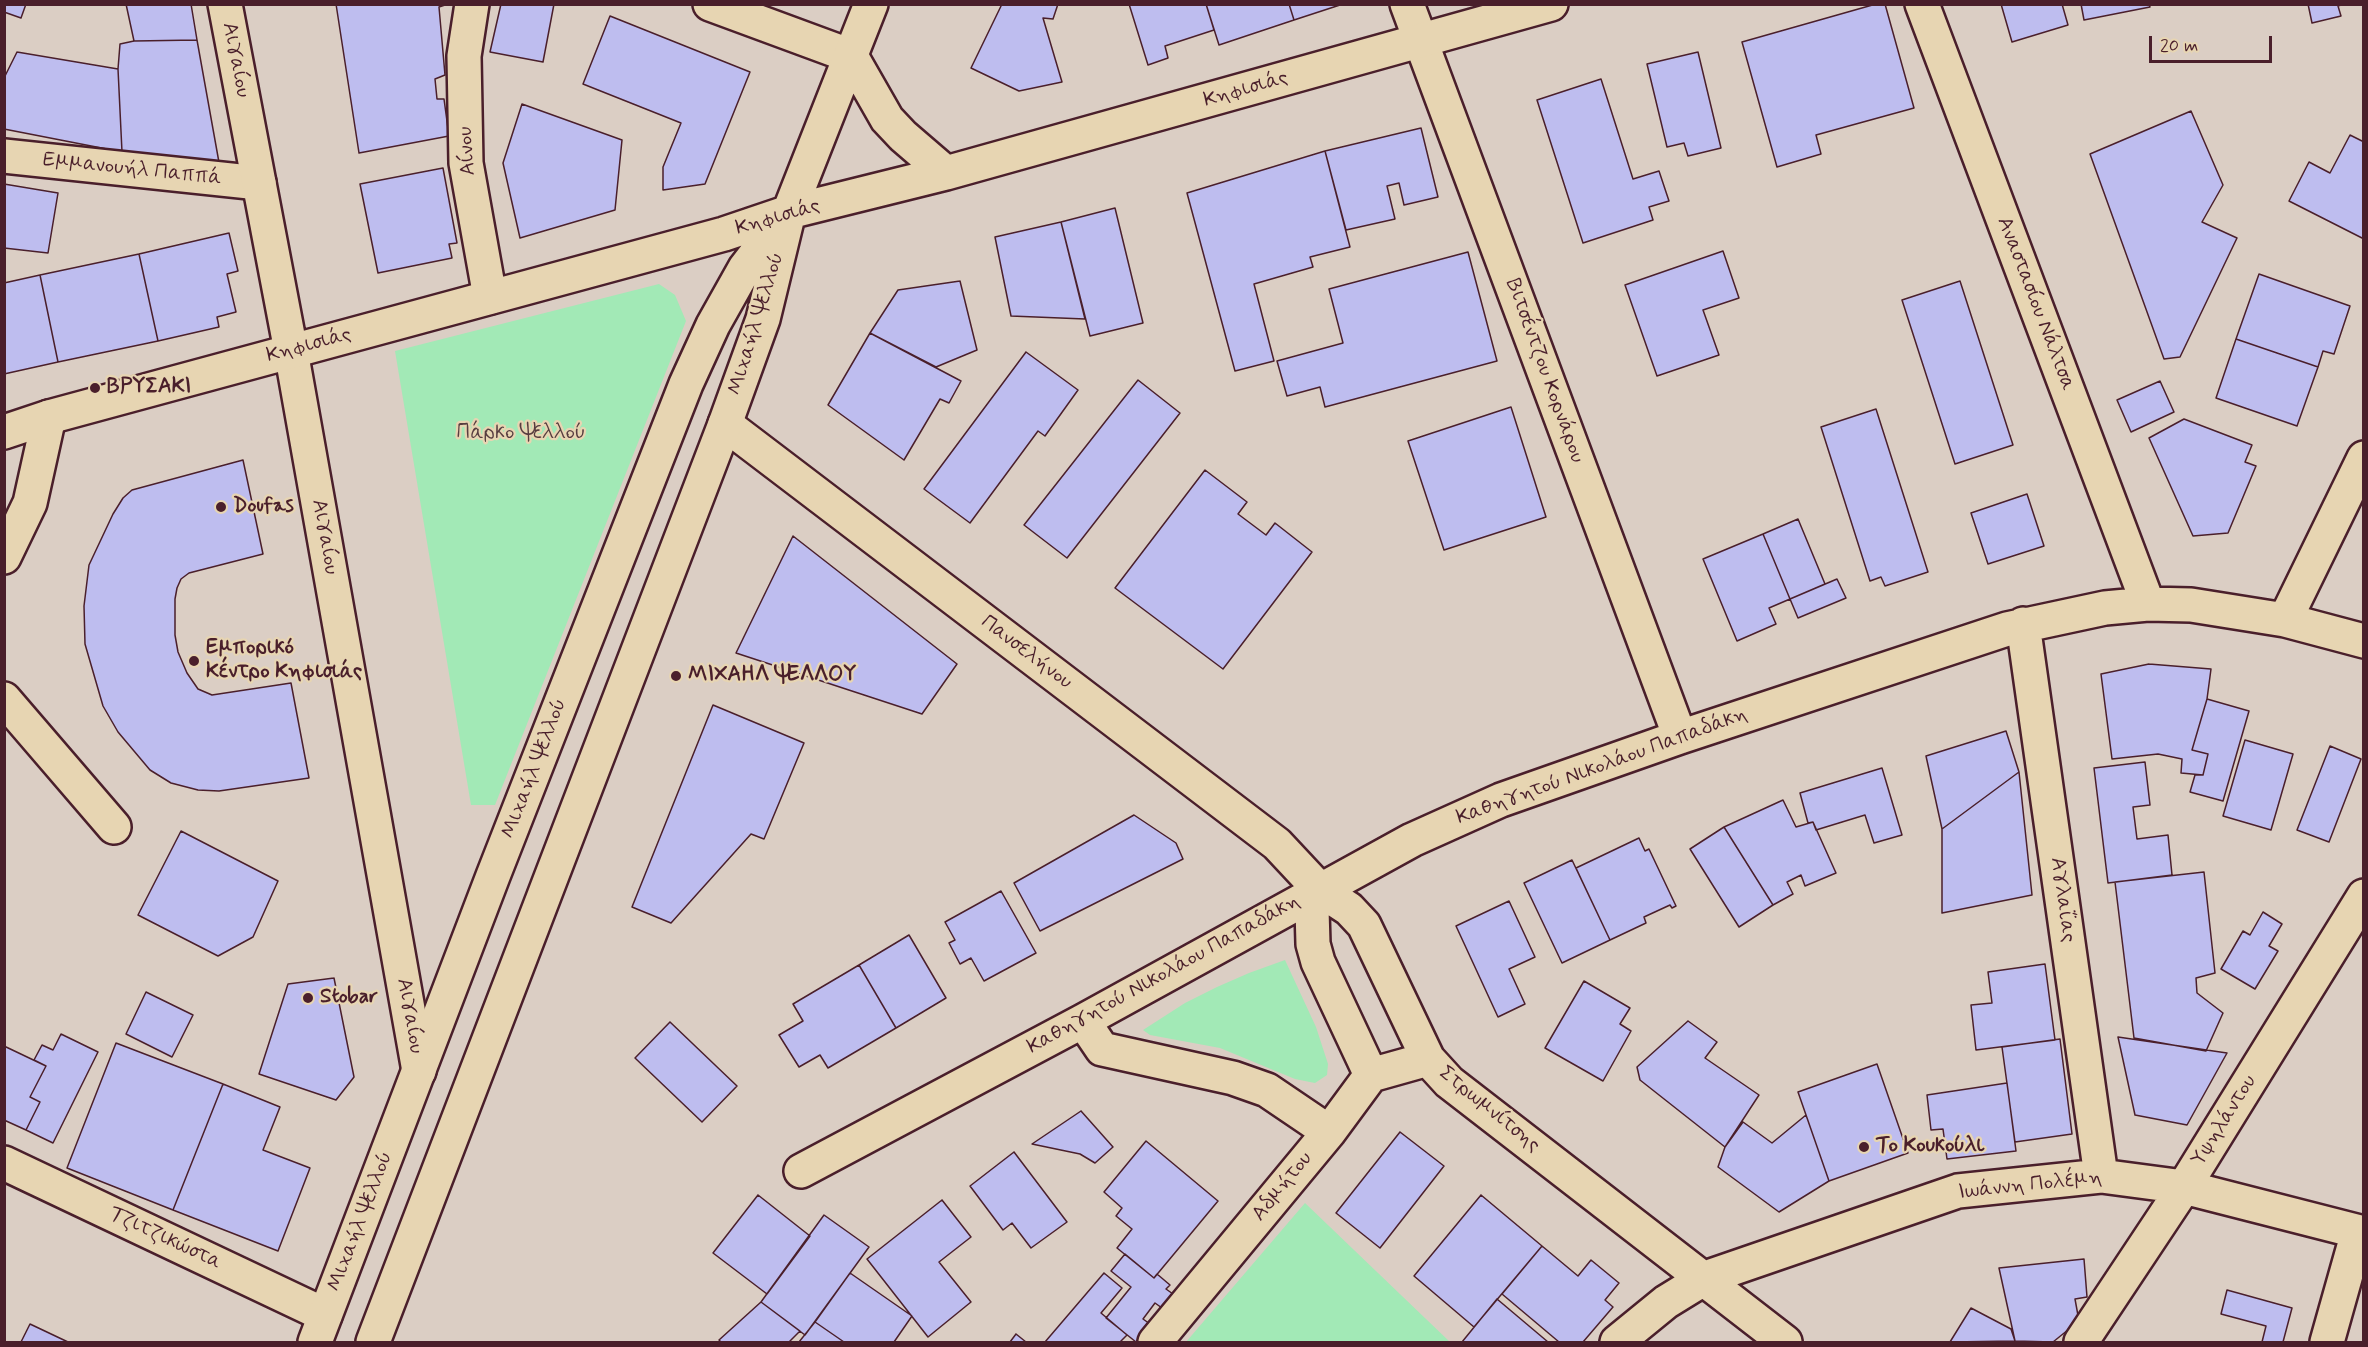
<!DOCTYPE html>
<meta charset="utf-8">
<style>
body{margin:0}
#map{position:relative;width:2368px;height:1347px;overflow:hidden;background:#dbcec4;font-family:Mynerve,sans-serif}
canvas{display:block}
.frame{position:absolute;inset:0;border:6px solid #4a1f2b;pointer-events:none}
.scale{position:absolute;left:2149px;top:36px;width:123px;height:27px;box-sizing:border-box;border:3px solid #4a1f2b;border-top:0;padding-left:8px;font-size:18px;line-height:21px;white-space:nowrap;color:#4a1f2b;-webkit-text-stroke:4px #e7d5b2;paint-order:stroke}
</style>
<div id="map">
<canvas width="2368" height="1347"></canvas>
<div class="frame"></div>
<div class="scale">20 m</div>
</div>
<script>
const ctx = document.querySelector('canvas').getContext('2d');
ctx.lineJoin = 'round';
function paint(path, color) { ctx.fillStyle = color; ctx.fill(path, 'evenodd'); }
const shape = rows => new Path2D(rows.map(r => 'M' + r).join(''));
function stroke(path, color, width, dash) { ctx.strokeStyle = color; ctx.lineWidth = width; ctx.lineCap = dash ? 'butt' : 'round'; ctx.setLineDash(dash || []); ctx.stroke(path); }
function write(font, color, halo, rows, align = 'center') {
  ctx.font = font + ' Mynerve,sans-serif'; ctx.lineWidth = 4.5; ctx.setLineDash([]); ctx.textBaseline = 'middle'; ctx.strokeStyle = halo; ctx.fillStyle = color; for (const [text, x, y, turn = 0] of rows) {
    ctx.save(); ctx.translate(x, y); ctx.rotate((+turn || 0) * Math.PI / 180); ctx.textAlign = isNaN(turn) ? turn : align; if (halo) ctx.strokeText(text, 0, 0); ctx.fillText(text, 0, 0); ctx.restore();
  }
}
paint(shape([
 [659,284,675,295,686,321,495,805,471,805,395,351],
 [1285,960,1316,1027,1328,1064,1327,1075,1315,1083,1295,1079,1220,1048,1150,1035,1143,1030,1185,1003,1217,987,1249,973],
 [1305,1203,1450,1342,1186,1342]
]), '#a2e9b6');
const building = shape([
 [4,4,26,4,21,18,4,12,4,4],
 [126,4,191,4,197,40,134,41,126,4],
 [336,4,448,4,439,7,445,75,435,79,437,99,444,99,449,136,359,153,336,4],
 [501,4,554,4,543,62,490,52,501,4],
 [1002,4,1058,4,1053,19,1043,18,1062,82,1019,91,971,68,1002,4],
 [1129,4,1206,4,1214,30,1165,46,1168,58,1148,65,1129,4],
 [1206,4,1289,4,1294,20,1219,45,1206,4],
 [1289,4,1343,4,1294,20,1289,4],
 [1876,4,1885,4,1914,108,1816,135,1821,154,1777,167,1742,42,1876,4],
 [2001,4,2062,4,2068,25,2012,42,2001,4],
 [2081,4,2149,4,2150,7,2084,20,2081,4],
 [2308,4,2344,4,2338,6,2341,16,2312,23,2308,4],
 [610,16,750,72,705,184,663,190,663,167,681,123,583,84,610,16],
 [197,40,220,168,122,152,118,69,120,44,134,41,197,40],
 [17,52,118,69,122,152,4,129,4,78,17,52],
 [1698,52,1721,148,1688,156,1684,143,1667,147,1647,64,1698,52],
 [1601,79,1633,179,1659,171,1669,201,1649,207,1653,220,1583,243,1537,100,1601,79],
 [522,104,622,140,615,210,520,238,503,163,522,104],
 [2191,111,2223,185,2202,222,2237,238,2180,357,2164,359,2090,154,2191,111],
 [1421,128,1438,197,1404,205,1399,183,1387,186,1395,219,1346,230,1325,151,1421,128],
 [2350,135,2364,142,2364,239,2289,201,2309,162,2330,173,2350,135],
 [1325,151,1350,247,1310,257,1313,267,1254,284,1274,361,1235,371,1187,193,1325,151],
 [443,168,457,243,449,244,452,258,378,273,360,184,443,168],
 [4,184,58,193,48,253,4,248,4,184],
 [1115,208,1143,323,1090,336,1061,222,1115,208],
 [1061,222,1085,319,1011,316,995,237,1061,222],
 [229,233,238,271,227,274,236,312,217,317,219,327,158,341,139,254,229,233],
 [1723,251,1739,298,1703,310,1719,355,1657,376,1625,285,1723,251],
 [1468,252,1497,361,1325,407,1320,387,1287,396,1277,361,1343,343,1329,289,1468,252],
 [139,254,158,341,58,362,40,275,139,254],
 [2259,274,2350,306,2334,354,2323,351,2318,367,2236,339,2259,274],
 [40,275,58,362,4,374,4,283,40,275],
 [960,281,977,350,936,367,870,333,898,290,960,281],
 [1960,281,2013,445,1955,464,1902,300,1960,281],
 [870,333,961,381,949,403,940,399,904,460,828,405,870,333],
 [2236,339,2318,367,2297,426,2216,398,2236,339],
 [1026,352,1078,390,1045,436,1038,431,970,523,924,489,1026,352],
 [1138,380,1180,413,1067,558,1024,525,1138,380],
 [2160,381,2174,412,2131,432,2117,400,2160,381],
 [1511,407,1546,517,1444,550,1408,441,1511,407],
 [1876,409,1928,572,1885,586,1881,577,1870,581,1821,427,1876,409],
 [2184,419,2252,445,2245,462,2256,466,2228,533,2193,536,2149,438,2184,419],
 [243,460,263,554,189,573,181,579,177,588,175,599,175,635,178,652,187,673,198,689,212,695,291,683,309,778,219,791,198,790,171,783,150,770,118,732,103,706,85,644,84,606,89,565,113,514,123,498,132,490,243,460],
 [1205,470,1247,502,1238,514,1266,535,1275,523,1312,552,1223,669,1115,588,1205,470],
 [2027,494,2044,546,1988,564,1971,513,2027,494],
 [1798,519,1825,584,1790,599,1763,534,1798,519],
 [1763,534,1790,599,1769,608,1776,624,1737,641,1703,559,1763,534],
 [793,536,957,664,922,714,736,653,793,536],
 [1837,579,1846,598,1798,618,1790,599,1837,579],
 [2149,664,2211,669,2207,699,2192,750,2208,754,2203,775,2181,773,2182,759,2158,754,2112,759,2101,674,2149,664],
 [2207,699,2249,711,2223,801,2190,792,2195,775,2203,775,2208,754,2192,750,2207,699],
 [713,705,804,743,764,839,751,834,671,923,632,907,713,705],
 [2006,731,2019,772,1942,829,1926,756,2006,731],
 [2245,740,2293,754,2271,830,2223,816,2245,740],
 [2330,746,2361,759,2329,842,2297,830,2330,746],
 [2145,762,2150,805,2133,807,2137,839,2168,835,2172,875,2108,883,2094,768,2145,762],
 [1882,768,1902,835,1874,843,1865,815,1816,830,1813,822,1808,823,1800,793,1882,768],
 [2019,772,2032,895,1942,913,1942,829,2019,772],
 [1783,800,1796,827,1813,822,1836,873,1805,886,1801,875,1787,882,1793,894,1773,905,1724,827,1783,800],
 [1134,815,1176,843,1183,859,1040,931,1014,883,1134,815],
 [1724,827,1773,905,1739,927,1690,849,1724,827],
 [181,831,278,881,253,937,218,956,138,915,181,831],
 [1639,838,1645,851,1649,849,1676,906,1672,908,1670,905,1644,917,1646,923,1610,940,1576,868,1639,838],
 [1572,860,1610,940,1562,963,1524,883,1572,860],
 [2204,872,2215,973,2196,978,2197,993,2223,1013,2206,1051,2134,1038,2115,882,2204,872],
 [1001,891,1036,953,984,981,971,958,960,964,949,943,955,940,945,922,1001,891],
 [1509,901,1535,957,1509,969,1525,1004,1498,1017,1456,926,1509,901],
 [2263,912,2282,924,2269,946,2278,951,2255,989,2221,969,2243,931,2250,935,2263,912],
 [909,935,946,998,896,1028,859,965,909,935],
 [2045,964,2055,1040,1976,1050,1971,1005,1992,1003,1988,972,2045,964],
 [859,965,896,1028,828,1068,820,1055,799,1067,779,1035,803,1021,793,1004,859,965],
 [334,978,354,1077,336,1100,259,1074,288,984,334,978],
 [1584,981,1630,1008,1620,1024,1631,1031,1603,1081,1545,1048,1584,981],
 [146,992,193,1015,172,1057,126,1034,146,992],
 [1688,1021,1717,1042,1705,1058,1759,1095,1725,1147,1640,1080,1637,1067,1688,1021],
 [670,1022,737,1086,702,1122,635,1058,670,1022],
 [61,1034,98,1052,53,1143,26,1130,40,1102,30,1097,46,1066,34,1060,42,1045,53,1050,61,1034],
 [2118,1037,2227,1053,2187,1125,2135,1115,2118,1037],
 [2060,1039,2072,1134,2015,1142,2002,1047,2060,1039],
 [116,1043,223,1084,173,1210,67,1168,116,1043],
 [4,1046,46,1066,30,1097,40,1102,26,1130,4,1120,4,1046],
 [1877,1064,1908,1153,1829,1181,1798,1092,1877,1064],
 [2007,1083,2016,1151,1947,1159,1943,1129,1931,1130,1927,1095,2007,1083],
 [223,1084,280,1107,263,1150,310,1168,278,1251,173,1210,223,1084],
 [1081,1111,1113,1147,1095,1163,1080,1154,1032,1144,1081,1111],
 [1806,1115,1829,1181,1779,1212,1718,1167,1725,1147,1743,1122,1772,1143,1806,1115],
 [1400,1132,1444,1166,1380,1248,1336,1213,1400,1132],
 [1146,1141,1218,1201,1154,1278,1117,1248,1132,1229,1116,1216,1122,1208,1104,1192,1146,1141],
 [1014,1152,1067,1222,1031,1248,1012,1223,1003,1230,970,1186,1014,1152],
 [758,1195,810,1236,767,1294,713,1253,758,1195],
 [1481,1195,1542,1246,1474,1327,1414,1276,1481,1195],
 [942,1200,971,1237,939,1262,971,1302,928,1337,867,1259,942,1200],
 [824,1215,869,1247,805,1335,761,1302,824,1215],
 [1542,1246,1578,1276,1591,1260,1619,1283,1605,1300,1613,1307,1583,1342,1559,1342,1502,1294,1542,1246],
 [1125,1254,1154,1278,1157,1274,1170,1285,1166,1289,1173,1294,1162,1308,1155,1303,1143,1319,1150,1324,1136,1342,1106,1318,1131,1287,1111,1271,1125,1254],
 [2084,1259,2087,1297,2075,1299,2079,1321,2053,1342,2015,1341,1999,1268,2084,1259],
 [850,1273,912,1316,894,1342,844,1342,815,1322,850,1273],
 [1104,1273,1122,1288,1101,1313,1127,1335,1120,1342,1045,1342,1104,1273],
 [2227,1290,2292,1308,2283,1342,2262,1342,2266,1326,2221,1314,2227,1290],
 [1497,1299,1548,1342,1462,1342,1497,1299],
 [761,1302,800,1331,789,1342,721,1342,719,1340,761,1302],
 [1971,1308,2011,1329,2015,1341,1950,1342,1971,1308],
 [815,1322,844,1342,799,1342,815,1322],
 [30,1324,68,1342,21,1342,30,1324],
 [1016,1334,1026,1342,1010,1342,1016,1334]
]);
paint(building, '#bebdef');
stroke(building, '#4a1f2b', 1.5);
const minor = shape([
 [472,4,464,56,466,163,490,297],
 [710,4,851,56],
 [1407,4,1680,737],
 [1922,4,2148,604],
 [4,156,259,183],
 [291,351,419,1071],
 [725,424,1277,844,1320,890,1349,909,1364,925,1428,1059,1449,1082,1785,1342],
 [4,557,30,503,49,417],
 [2285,620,2364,458],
 [2023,624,2101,1176],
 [4,699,114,827],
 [1320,890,1312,909,1313,944,1318,962,1371,1075],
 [1083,1021,1102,1049,1233,1078,1267,1090,1329,1132],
 [4,1163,325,1315],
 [801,1171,1083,1021,1412,840,1501,800,1680,737,2007,629,2105,608,2148,604,2191,605,2285,620,2364,641],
 [1155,1342,1329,1132,1371,1075,1428,1059],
 [1617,1342,1666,1302,1705,1278,1958,1191,2101,1176,2184,1187,2364,1233],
 [2081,1342,2184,1187,2364,896],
 [2327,1342,2358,1232]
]);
const major = shape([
 [225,4,291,351],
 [851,56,887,119,903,136,946,173],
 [4,432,49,417,724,234,789,212,946,173,1551,4],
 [315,1342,493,876,686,384,713,325,745,268,782,220],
 [373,1342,725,424,763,319,789,212,871,4]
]);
stroke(minor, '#4a1f2b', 38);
stroke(major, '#4a1f2b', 38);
stroke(minor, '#e7d5b2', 33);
stroke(major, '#e7d5b2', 33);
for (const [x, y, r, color] of [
 [95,388,6,"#4a1f2b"],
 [221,507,6,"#4a1f2b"],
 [194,661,6,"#4a1f2b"],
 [676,676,6,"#4a1f2b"],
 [308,998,6,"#4a1f2b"],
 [1864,1147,6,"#4a1f2b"]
]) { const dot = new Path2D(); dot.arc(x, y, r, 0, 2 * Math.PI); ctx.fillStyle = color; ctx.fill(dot); stroke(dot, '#e7d5b2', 2); }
write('21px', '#4a1f2b', '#e7d5b2', [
 ["Αιγαίου",235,60,79],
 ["Κηφισιάς",1246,90,-16],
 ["Αίνου",468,151,-94],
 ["Εμμανουήλ Παππά",132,170,6],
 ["Κηφισιάς",778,218,-16],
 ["Αναστασίου Νάλτσα",2035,304,69],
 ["Μιχαήλ Ψελλού",757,324,-73],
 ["Κηφισιάς",309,346,-15],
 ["Βιτσέντζου Κορνάρου",1544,371,70],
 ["Αιγαίου",324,537,80],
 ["Πανσελήνου",1026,653,37],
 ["Καθηγητού Νικολάου Παπαδάκη",1602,767,-20],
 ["Μιχαήλ Ψελλού",535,769,-69],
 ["Αγλαΐας",2062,900,82],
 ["Καθηγητού Νικολάου Παπαδάκη",1164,975,-29],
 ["Αιγαίου",409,1016,80],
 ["Στρωμνίτσης",1489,1110,39],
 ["Υψηλάντου",2225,1121,-58],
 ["Ιωάννη Πολέμη",2030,1186,-6],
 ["Αδμήτου",1283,1187,-51],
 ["Μιχαήλ Ψελλού",361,1222,-69],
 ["Τζιτζικώστα",165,1239,25]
]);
write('bold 21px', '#4a1f2b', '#e7d5b2', [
 ["ΒΡΥΣΑΚΙ",107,388],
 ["Doufas",233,507],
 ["Εμπορικό",206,649],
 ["Κέντρο Κηφισιάς",206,673],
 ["ΜΙΧΑΗΛ ΨΕΛΛΟΥ",688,676],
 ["Stobar",320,998],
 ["Το Κουκούλι",1876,1147]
], 'left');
write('21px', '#573d40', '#e7d5b2', [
 ["Πάρκο Ψελλού",521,434]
]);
</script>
